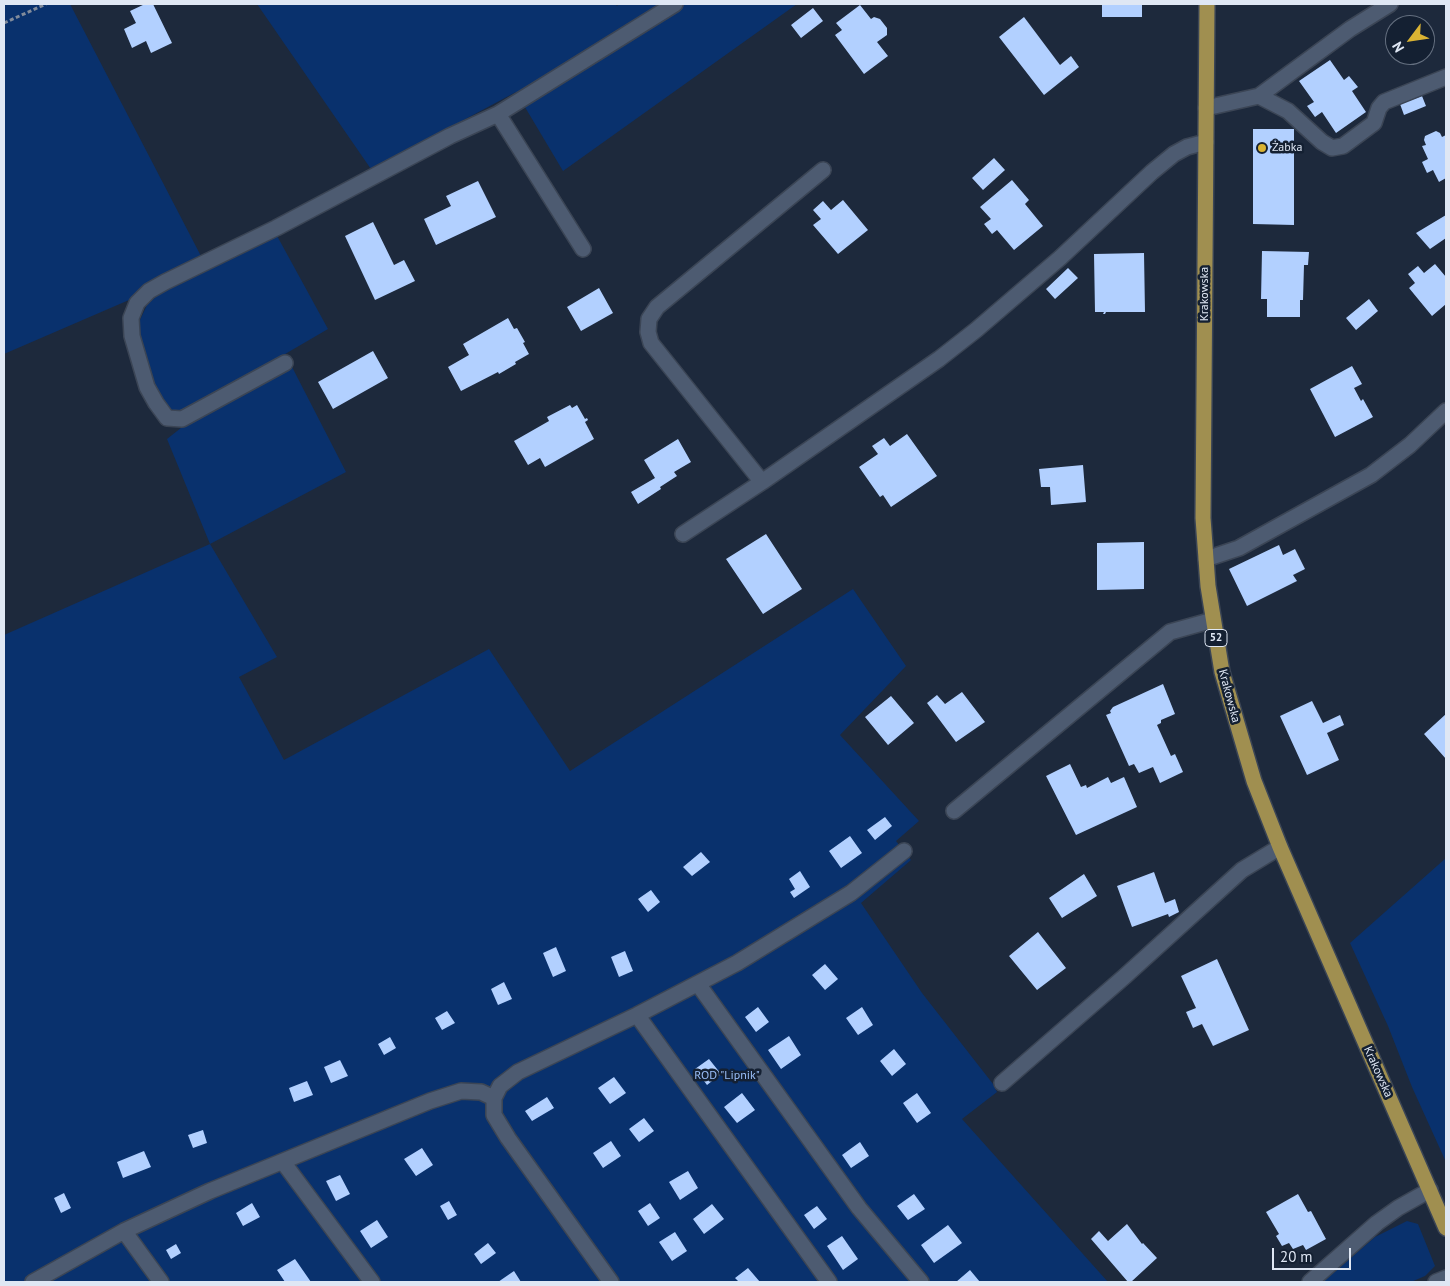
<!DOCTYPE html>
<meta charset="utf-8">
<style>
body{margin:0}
#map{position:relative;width:1450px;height:1286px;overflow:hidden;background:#1d293c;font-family:"PT Sans",sans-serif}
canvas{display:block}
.frame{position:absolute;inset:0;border:5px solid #dfe7f4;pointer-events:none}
.north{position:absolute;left:1385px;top:15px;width:50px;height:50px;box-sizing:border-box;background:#142032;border:1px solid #657080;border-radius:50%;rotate:239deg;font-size:14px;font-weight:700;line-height:20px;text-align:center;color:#dfe7f4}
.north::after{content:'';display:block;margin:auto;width:18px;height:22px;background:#dab333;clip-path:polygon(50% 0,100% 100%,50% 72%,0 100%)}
.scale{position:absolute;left:1272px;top:1248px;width:79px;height:22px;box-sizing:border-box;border:2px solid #dfe7f4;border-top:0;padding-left:6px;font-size:15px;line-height:18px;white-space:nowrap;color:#dfe7f4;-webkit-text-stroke:4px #142032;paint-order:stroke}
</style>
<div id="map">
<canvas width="1450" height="1286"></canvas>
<div class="frame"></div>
<div class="north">N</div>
<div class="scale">20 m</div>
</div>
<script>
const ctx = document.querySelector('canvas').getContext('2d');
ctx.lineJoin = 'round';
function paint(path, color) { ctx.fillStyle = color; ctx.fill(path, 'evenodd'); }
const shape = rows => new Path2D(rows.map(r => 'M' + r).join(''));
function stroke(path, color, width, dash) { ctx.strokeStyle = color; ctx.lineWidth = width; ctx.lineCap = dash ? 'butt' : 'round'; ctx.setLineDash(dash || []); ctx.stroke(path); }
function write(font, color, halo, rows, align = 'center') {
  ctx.font = font + ' "PT Sans",sans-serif'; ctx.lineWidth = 5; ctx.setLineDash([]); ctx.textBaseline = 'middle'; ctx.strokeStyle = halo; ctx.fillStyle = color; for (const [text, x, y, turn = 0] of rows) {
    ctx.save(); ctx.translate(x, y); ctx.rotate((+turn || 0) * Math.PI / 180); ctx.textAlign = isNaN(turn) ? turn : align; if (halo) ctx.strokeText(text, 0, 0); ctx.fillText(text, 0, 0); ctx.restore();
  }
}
paint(shape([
 [4,4,70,4,202,258,143,288,129,300,4,354],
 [257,4,615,4,617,6,619,4,797,4,563,171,516,92,445,130,373,172],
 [276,234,328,329,189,410,178,412,168,408,157,396,138,338,139,322,147,305,160,293],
 [291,365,346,472,210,544,277,657,239,677,284,760,489,649,570,771,853,589,906,666,840,735,919,821,896,841,911,860,861,903,922,993,993,1084,997,1092,962,1119,1108,1282,4,1282,4,635,210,544,167,439,186,424],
 [1446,858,1446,1162,1412,1087,1388,1026,1350,943],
 [1407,1221,1418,1224,1435,1266,1425,1276,1411,1282,1323,1282,1375,1237]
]), '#09316d');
paint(shape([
 [145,4,153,4,172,43,151,53,146,41,132,48,124,29,136,23,130,11],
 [1102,4,1142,4,1142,17,1102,17],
 [860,5,871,19,874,17,880,19,887,28,887,35,877,42,888,56,864,74,835,35,842,30,836,23],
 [813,8,823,21,801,38,791,25],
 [1024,17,1060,65,1071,56,1079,67,1044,95,999,37],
 [1425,34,1434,47,1425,53],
 [1330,60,1344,80,1349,76,1358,87,1352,91,1366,112,1336,133,1322,112,1315,117,1307,106,1314,102,1299,81],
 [1422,96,1426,106,1404,115,1400,104],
 [1253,129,1294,129,1294,225,1253,224],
 [1436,131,1440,133,1442,137,1446,135,1446,178,1439,182,1433,170,1427,173,1422,162,1428,159,1422,146,1426,145,1424,140,1425,136],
 [994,158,1005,170,983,190,972,178],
 [1012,180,1029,200,1025,204,1043,226,1014,250,997,230,992,234,984,224,991,219,980,207],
 [478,181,496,217,436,245,424,219,451,206,446,196],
 [843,200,868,230,838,254,813,225,821,219,813,210,823,201,831,210],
 [1446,215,1446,238,1430,249,1416,233],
 [373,222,394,265,404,260,415,281,375,300,345,236],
 [1262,251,1309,252,1308,265,1304,265,1303,300,1300,300,1300,317,1267,317,1267,299,1261,299],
 [1144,253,1145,312,1106,312,1105,314,1103,314,1104,312,1095,312,1094,254],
 [1435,264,1446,277,1446,304,1432,316,1409,288,1415,283,1408,274,1418,266,1424,273],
 [1068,268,1078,278,1055,299,1046,289],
 [599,288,613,313,581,331,567,307],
 [1369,299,1378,311,1356,330,1346,318],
 [508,318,514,329,517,328,525,342,523,343,529,354,515,362,516,364,499,374,498,372,461,391,448,367,469,355,463,344],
 [373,351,388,378,333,409,318,382],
 [1352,366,1362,384,1354,388,1361,401,1363,399,1373,417,1335,437,1310,389],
 [570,405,572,408,577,405,585,419,587,418,588,420,585,422,594,439,545,467,540,458,528,465,514,441,549,421,547,417],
 [907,434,937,476,891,507,883,495,880,497,859,467,878,454,872,446,884,438,890,446],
 [678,439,691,462,674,472,677,476,660,487,661,489,638,504,631,492,655,478,644,460],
 [1083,465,1086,502,1051,505,1050,487,1041,487,1039,469],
 [766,534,802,589,763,614,726,559],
 [1144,542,1144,589,1097,590,1097,543],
 [1279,545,1283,555,1295,549,1305,569,1293,575,1297,581,1247,606,1229,569],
 [1163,684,1175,714,1161,720,1161,723,1157,725,1171,756,1175,754,1183,772,1160,783,1153,767,1139,773,1134,764,1129,766,1106,715,1111,713,1110,711,1113,707],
 [962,692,985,722,956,742,927,703,937,695,945,704],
 [891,696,914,723,888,745,865,717],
 [1312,701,1323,723,1340,715,1344,725,1327,733,1339,760,1307,775,1280,716],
 [1446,714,1446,759,1424,734],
 [1070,764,1081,787,1086,785,1087,788,1108,777,1111,783,1124,777,1137,807,1076,835,1046,776],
 [885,817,892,826,875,840,867,830],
 [850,836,862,853,841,868,829,851],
 [701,852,710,862,692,876,683,867],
 [800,871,810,887,794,898,790,892,795,889,789,879],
 [1154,872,1165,903,1175,899,1179,912,1169,917,1168,914,1132,927,1117,886],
 [1084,874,1097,896,1062,918,1049,898],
 [651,890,660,902,648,912,638,899],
 [1038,932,1066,968,1037,990,1009,956],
 [556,947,566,971,553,977,543,953],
 [625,951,633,971,619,977,611,957],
 [1217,959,1249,1030,1213,1046,1202,1024,1193,1028,1186,1012,1196,1008,1181,976],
 [825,964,838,979,825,990,812,975],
 [504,982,512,999,498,1005,491,989],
 [758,1007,769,1022,756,1032,745,1017],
 [862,1007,873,1025,858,1035,846,1018],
 [447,1011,455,1023,442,1030,435,1018],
 [789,1036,801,1055,781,1069,768,1050],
 [390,1037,396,1048,384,1055,378,1044],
 [894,1049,906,1064,892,1076,880,1061],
 [709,1059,721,1074,707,1085,695,1069],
 [340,1060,348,1076,331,1083,324,1067],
 [614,1077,626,1093,610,1104,598,1088],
 [307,1081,313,1095,294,1102,289,1088],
 [742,1093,755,1110,737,1123,724,1107],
 [917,1093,931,1113,917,1123,903,1103],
 [547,1097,554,1108,532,1121,525,1111],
 [644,1118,654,1131,639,1142,629,1129],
 [203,1130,207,1143,193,1148,188,1135],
 [611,1141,621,1156,603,1168,593,1153],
 [860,1142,869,1156,851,1168,842,1155],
 [422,1148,433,1165,416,1176,404,1159],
 [144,1151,151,1167,123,1178,117,1162],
 [688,1171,698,1188,680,1200,669,1182],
 [340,1175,350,1194,336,1201,326,1181],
 [64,1193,71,1208,61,1213,54,1198],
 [914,1194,925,1209,908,1220,897,1206],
 [1298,1194,1308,1212,1311,1211,1326,1239,1306,1250,1303,1245,1293,1249,1289,1243,1282,1246,1276,1236,1279,1234,1266,1212],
 [449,1201,457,1215,448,1220,440,1206],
 [252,1203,260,1217,243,1226,236,1213],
 [650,1203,660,1218,648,1226,638,1211],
 [712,1204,724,1219,704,1234,693,1219],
 [817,1206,827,1219,814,1229,804,1215],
 [377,1220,388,1237,371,1248,360,1231],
 [1127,1224,1142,1244,1143,1243,1157,1258,1131,1282,1128,1282,1091,1239,1099,1231,1108,1241],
 [948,1225,962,1243,934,1263,921,1245],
 [675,1232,687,1251,672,1261,659,1242],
 [842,1236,858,1259,843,1270,827,1246],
 [488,1243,496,1253,481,1264,474,1254],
 [176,1244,181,1253,171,1259,166,1250],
 [295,1259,311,1282,285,1282,277,1270],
 [748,1268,760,1282,739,1282,735,1278],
 [970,1270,980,1282,956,1282],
 [514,1271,521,1282,498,1282]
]), '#b2d0ff');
const minor = shape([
 [1259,96,1288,111,1322,142,1332,148,1343,146,1374,123,1379,108,1384,102,1446,77],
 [1206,108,1259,96,1350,29,1390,4],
 [498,114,583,249],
 [285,363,182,419,167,418,156,403,147,387,132,336,131,318,137,303,149,291,165,282,276,228,450,136,498,114,675,4],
 [762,482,651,343,648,332,649,319,657,307,823,170],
 [683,534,762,482,939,359,976,330,1060,258,1152,172,1174,154,1187,147,1206,142],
 [1206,559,1239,548,1371,475,1410,445,1446,411],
 [954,811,1170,632,1213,620],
 [698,984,859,1208,921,1282],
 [637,1015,829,1282],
 [1002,1083,1124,977,1242,870,1280,847],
 [494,1098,494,1115,508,1138,611,1282],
 [283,1162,372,1282],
 [124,1231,161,1282],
 [33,1282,124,1231,210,1191,430,1101,461,1091,481,1092,494,1098,500,1086,518,1072,637,1015,737,963,851,893,904,851],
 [1310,1282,1377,1223,1398,1208,1430,1190],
 [1436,1282,1446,1278]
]);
const major = shape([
 [1207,4,1203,518,1208,586,1222,672,1254,781,1280,847,1446,1228]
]);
stroke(minor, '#3b4555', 18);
stroke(major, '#3b4555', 18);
stroke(shape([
 [4,23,46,4]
]), '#818b9b', 3, [4, 2.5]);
stroke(minor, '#4d5b71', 15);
stroke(major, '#a08f50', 15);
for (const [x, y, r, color] of [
 [1262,148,5,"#dab333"]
]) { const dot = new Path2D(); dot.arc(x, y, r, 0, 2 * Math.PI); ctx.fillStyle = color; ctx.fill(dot); stroke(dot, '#142032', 2); }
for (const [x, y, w] of [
 [1216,638,22]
]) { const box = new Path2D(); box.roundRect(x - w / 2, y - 8.5, w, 17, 4); ctx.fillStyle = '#142032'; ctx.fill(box); stroke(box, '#dfe7f4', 1); }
write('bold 11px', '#dfe7f4', null, [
 ["52",1216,638]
]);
write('12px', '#dfe7f4', '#142032', [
 ["Żabka",1272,148]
], 'left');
write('12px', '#dfe7f4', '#142032', [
 ["Krakowska",1205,294,-90],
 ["Krakowska",1229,696,75],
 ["Krakowska",1378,1072,66]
]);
write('12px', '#9abff9', '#142032', [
 ["ROD \"Lipnik\"",727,1076]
]);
</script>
